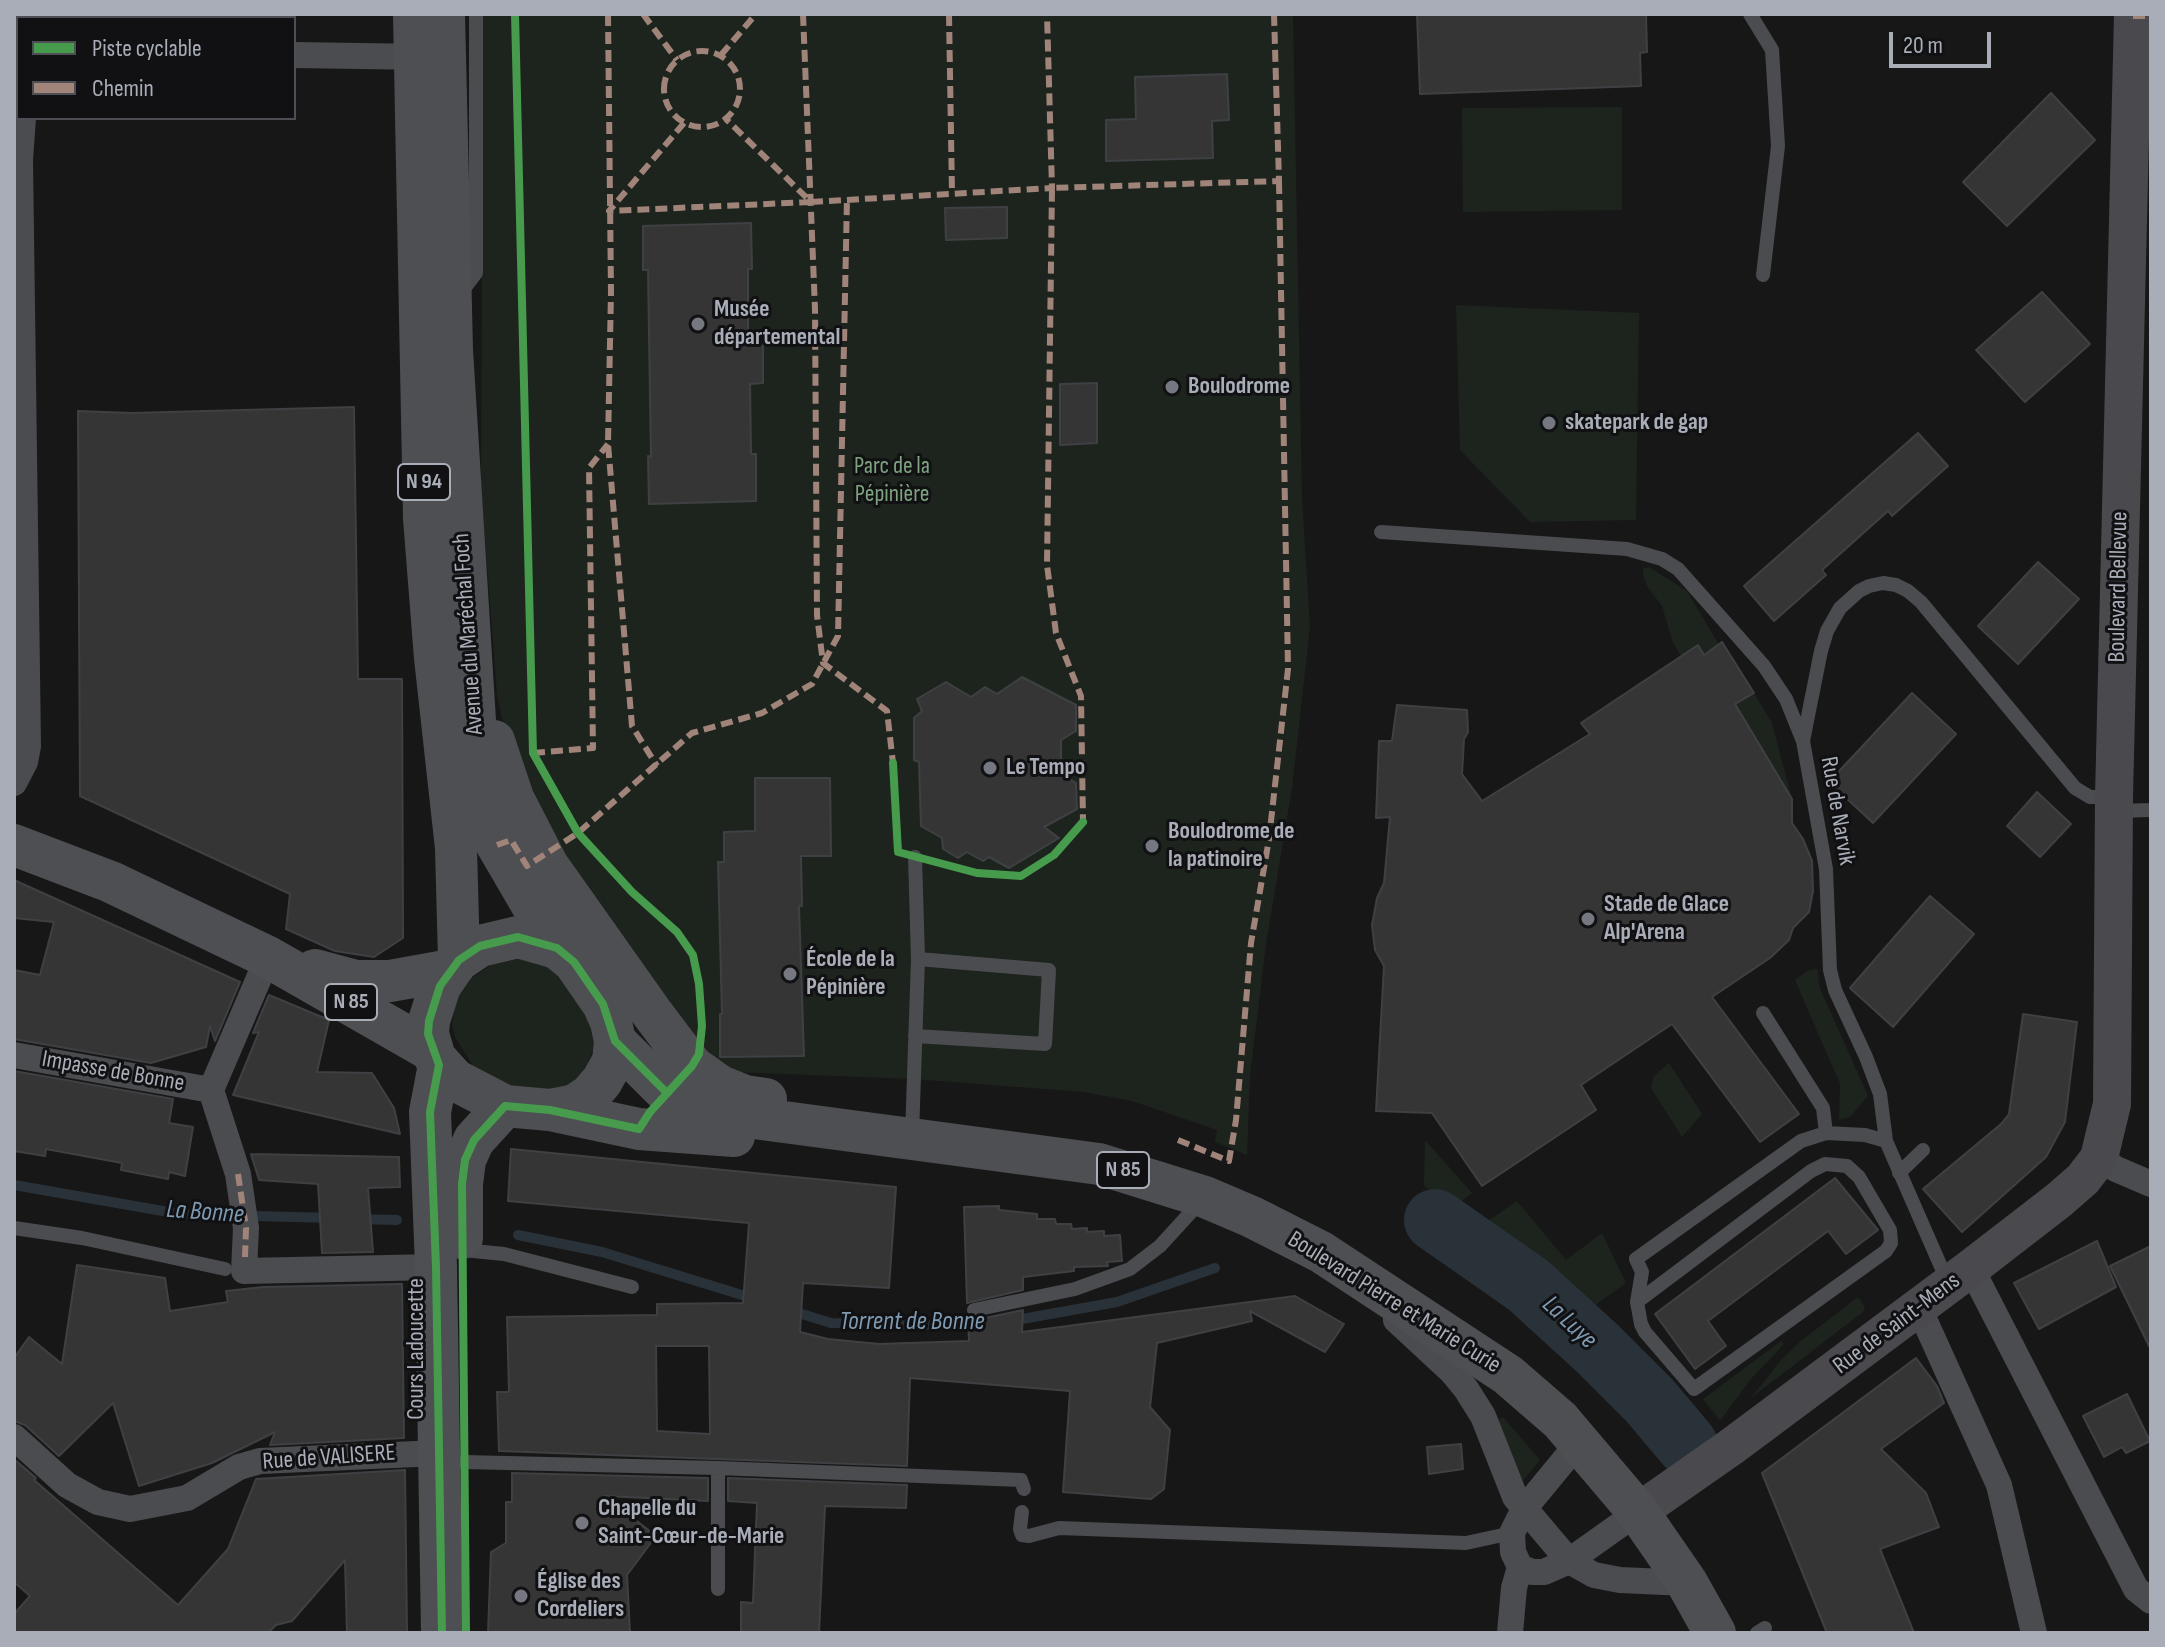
<!DOCTYPE html>
<meta charset="utf-8">
<style>
body{margin:0}
#map{position:relative;width:2165px;height:1647px;overflow:hidden;background:#171717;font-family:"Sofia Sans Condensed",sans-serif}
canvas{display:block}
.frame{position:absolute;inset:0;border:16px solid #a8adb8;pointer-events:none}
.legend{position:absolute;left:16px;top:16px;width:280px;height:104px;box-sizing:border-box;background:#111113;border:2px solid #4d4f55;margin:0;padding:10px 14px;list-style:none;font-size:24px;color:#a8adb8}
.legend li{display:flex;align-items:center;gap:16px;height:40px}
.legend b{width:40px;border:2px solid #4d4f55}
.scale{position:absolute;left:1889px;top:32px;width:102px;height:36px;box-sizing:border-box;border:4px solid #a8adb8;border-top:0;padding-left:10px;font-size:24px;line-height:28px;white-space:nowrap;color:#a8adb8;-webkit-text-stroke:6px #111113;paint-order:stroke}
</style>
<div id="map">
<canvas width="2165" height="1647"></canvas>
<div class="frame"></div>
<ul class="legend">
<li><b style="height:10px;background:#469c4c"></b>Piste cyclable</li>
<li><b style="height:10px;background:#a18479"></b>Chemin</li>
</ul>
<div class="scale">20 m</div>
</div>
<script>
const ctx = document.querySelector('canvas').getContext('2d');
ctx.lineJoin = 'round';
function paint(path, color) { ctx.fillStyle = color; ctx.fill(path, 'evenodd'); }
const shape = rows => new Path2D(rows.map(r => 'M' + r).join(''));
function stroke(path, color, width, dash) { ctx.strokeStyle = color; ctx.lineWidth = width; ctx.lineCap = dash ? 'butt' : 'round'; ctx.setLineDash(dash || []); ctx.stroke(path); }
function write(font, color, halo, rows, align = 'center') {
  ctx.font = font + ' "Sofia Sans Condensed",sans-serif'; ctx.lineWidth = 6; ctx.setLineDash([]); ctx.textBaseline = 'middle'; ctx.strokeStyle = halo; ctx.fillStyle = color; for (const [text, x, y, turn = 0] of rows) {
    ctx.save(); ctx.translate(x, y); ctx.rotate((+turn || 0) * Math.PI / 180); ctx.textAlign = isNaN(turn) ? turn : align; if (halo) ctx.strokeText(text, 0, 0); ctx.fillText(text, 0, 0); ctx.restore();
  }
}
paint(shape([
 [483,14,1293,14,1302,499,1310,627,1292,788,1266,944,1250,1076,1247,1155,1215,1142,1217,1130,1132,1101,1084,1092,913,1079,706,1071,514,775,497,695,481,486],
 [1622,107,1622,210,1463,212,1462,108],
 [1456,305,1639,313,1636,520,1530,522,1460,450],
 [1649,567,1687,591,1719,645,1703,654,1698,645,1682,658,1673,643,1662,606,1647,586,1643,575,1643,569],
 [1754,693,1772,723,1792,799,1735,704],
 [518,959,541,963,555,971,571,987,592,1026,595,1043,586,1071,574,1085,554,1093,511,1089,473,1066,455,1037,452,1024,456,998,469,980,491,965],
 [1818,969,1819,986,1868,1096,1850,1117,1839,1120,1840,1084,1795,980,1809,970],
 [1669,1063,1702,1114,1682,1137,1651,1088,1654,1076],
 [1425,1140,1472,1193,1455,1206,1424,1186],
 [1517,1201,1566,1260,1602,1233,1626,1283,1590,1309,1482,1225],
 [1858,1297,1865,1307,1863,1312,1751,1398,1781,1360,1802,1340],
 [1781,1341,1784,1344,1750,1380,1720,1421,1703,1399],
 [1503,1417,1540,1460,1522,1482,1497,1421]
]), '#1d241e');
stroke(shape([
 [14,1185,180,1214,334,1218],
 [357,1219,397,1220],
 [518,1235,602,1252,755,1299],
 [789,1310,831,1323,979,1326],
 [1011,1321,1117,1302,1215,1268]
]), '#2a3239', 10);
stroke(shape([
 [1435,1220,1528,1285,1597,1348,1650,1401,1687,1445]
]), '#2a3239', 62);
const building = shape([
 [1417,14,1646,14,1647,52,1640,53,1641,86,1420,94,1417,14],
 [1227,74,1229,120,1212,121,1213,158,1106,161,1106,120,1136,119,1135,77,1227,74],
 [2051,93,2095,140,2007,226,1963,182,2051,93],
 [1007,207,1007,238,946,240,945,208,1007,207],
 [751,223,752,269,748,269,748,339,763,339,763,383,750,384,751,454,756,454,756,501,649,504,648,456,651,457,648,270,643,270,643,226,751,223],
 [2042,292,2090,344,2025,402,1976,350,2042,292],
 [1097,383,1097,443,1060,445,1060,384,1097,383],
 [354,407,358,679,402,679,403,938,374,957,335,951,286,929,290,894,80,796,78,411,132,413,354,407],
 [1918,433,1948,466,1892,516,1888,511,1822,570,1826,575,1774,621,1744,586,1918,433],
 [2038,562,2079,599,2018,664,1978,626,2038,562],
 [1722,642,1754,693,1735,704,1792,799,1792,823,1803,839,1812,861,1813,891,1809,912,1793,928,1789,940,1770,958,1712,997,1799,1114,1760,1142,1672,1024,1581,1085,1596,1110,1482,1186,1432,1113,1376,1111,1384,966,1375,950,1372,925,1377,898,1384,883,1390,817,1376,818,1379,741,1392,741,1397,705,1467,710,1468,732,1464,739,1462,774,1482,801,1590,734,1581,723,1698,645,1704,655,1722,642],
 [1022,677,1076,705,1076,731,1061,740,1061,774,1076,783,1077,809,1044,827,1059,838,1009,868,989,857,983,861,967,852,958,858,943,849,942,838,921,826,919,762,914,760,914,718,922,711,917,699,946,682,971,697,985,687,997,694,1022,677],
 [1912,693,1956,734,1873,823,1829,782,1912,693],
 [755,778,830,778,831,856,801,856,802,906,799,906,804,1056,720,1057,720,1014,722,1014,718,862,724,862,724,832,755,831,755,778],
 [2037,792,2071,824,2040,857,2007,826,2037,792],
 [14,880,240,982,215,1041,210,1026,206,1047,151,1063,14,1039,14,970,40,975,54,922,14,918,14,880],
 [1930,896,1974,934,1893,1027,1850,988,1930,896],
 [269,995,329,1020,317,1072,372,1073,394,1108,400,1134,233,1095,259,1032,253,1033,269,995],
 [2023,1014,2077,1022,2065,1122,2046,1157,1962,1232,1923,1189,2001,1124,2009,1114,2023,1014],
 [14,1071,173,1099,169,1123,193,1127,185,1176,169,1172,168,1179,121,1170,122,1163,46,1149,45,1156,14,1151,14,1071],
 [511,1149,896,1187,889,1288,803,1283,800,1332,828,1339,879,1344,969,1341,968,1318,976,1320,1023,1310,1022,1332,1295,1296,1344,1324,1325,1352,1250,1311,1252,1321,1157,1343,1150,1407,1170,1430,1164,1489,1151,1499,1063,1492,1070,1391,910,1378,907,1466,499,1451,497,1392,509,1392,507,1317,657,1315,657,1304,743,1303,749,1223,508,1201,511,1149],
 [656,1346,709,1346,710,1434,657,1431,656,1346],
 [251,1154,399,1157,400,1187,368,1188,373,1252,322,1253,318,1184,259,1180,251,1154],
 [1835,1178,1878,1230,1846,1254,1828,1231,1708,1321,1726,1346,1695,1369,1655,1314,1835,1178],
 [999,1206,999,1210,1037,1214,1037,1219,1055,1219,1056,1224,1071,1224,1072,1229,1087,1228,1087,1232,1104,1231,1104,1236,1120,1235,1122,1261,1107,1262,1108,1266,1074,1267,1074,1271,1023,1277,1023,1290,967,1303,964,1207,999,1206],
 [2097,1241,2116,1287,2039,1329,2014,1283,2097,1241],
 [2151,1246,2151,1350,2110,1266,2151,1246],
 [77,1265,165,1278,170,1311,228,1302,226,1291,263,1287,402,1284,404,1438,270,1445,275,1432,212,1463,139,1486,113,1403,59,1456,25,1425,14,1421,14,1358,29,1337,62,1364,77,1265],
 [1916,1358,1937,1386,1944,1403,1881,1449,1926,1493,1939,1527,1880,1549,1914,1633,1827,1633,1762,1473,1916,1358],
 [2127,1394,2150,1441,2126,1453,2122,1447,2104,1457,2083,1416,2127,1394],
 [1461,1444,1463,1469,1429,1474,1427,1447,1461,1444],
 [14,1459,36,1478,34,1480,178,1605,228,1549,256,1479,405,1470,407,1633,347,1633,345,1560,292,1621,276,1625,268,1633,14,1633,14,1614,30,1596,14,1582,14,1459],
 [512,1473,708,1478,708,1501,605,1496,656,1536,627,1575,630,1633,488,1633,491,1552,506,1543,506,1502,512,1502,512,1473],
 [728,1478,907,1485,906,1508,825,1506,819,1633,741,1633,741,1602,753,1603,757,1503,728,1501,728,1478]
]);
paint(building, '#353536');
stroke(building, '#3f4043', 2);
stroke(shape([
 [1750,14,1772,50,1778,146,1763,275],
 [460,294,476,273,476,14],
 [1381,532,1627,549,1662,559,1678,569,1764,666,1786,699,1803,741],
 [2115,811,2151,810],
 [1763,1013,1823,1108,1826,1133],
 [915,1036,1045,1044,1049,970,918,959,915,857],
 [912,1135,918,959],
 [1899,1173,1923,1150],
 [14,1228,82,1238,225,1269],
 [463,1250,504,1254,632,1287],
 [1949,1285,1886,1141,1880,1094,1866,1057,1835,990,1830,970,1826,869,1803,741,1821,651,1827,631,1840,608,1859,591,1869,586,1883,583,1896,585,1908,591,1921,602,2075,788,2090,797,2114,797],
 [1637,1302,1811,1171,1825,1164,1847,1166,1859,1177,1890,1230,1891,1243,1886,1251,1694,1389,1645,1332,1641,1324,1637,1302,1642,1272,1636,1259,1801,1141,1826,1133,1865,1135,1886,1141],
 [974,1310,1075,1289,1130,1269,1160,1246,1202,1200],
 [464,1462,718,1468,1021,1480,1024,1489],
 [1022,1512,1020,1529,1022,1535,1029,1536,1059,1528,1466,1543,1512,1533],
 [718,1589,718,1468],
 [1757,1633,1765,1628]
]), '#4b4c50', 14);
stroke(shape([
 [26,14,27,18],
 [294,55,426,57],
 [14,783,25,762,28,746,20,160,23,118],
 [268,957,211,1090,238,1174,246,1228,244,1271,436,1267],
 [14,1055,211,1090],
 [2099,1158,2116,1169,2151,1184],
 [1971,1268,2136,1589,2151,1601],
 [1919,1308,1999,1485,2034,1633],
 [1396,1320,1452,1372,1466,1389,1483,1416,1515,1497,1569,1561,1594,1575,1620,1580,1687,1583],
 [14,1437,67,1485,98,1502,130,1509,187,1498,239,1467,260,1461,438,1453],
 [1520,1567,1513,1552,1512,1533,1524,1509,1580,1441],
 [1520,1567,1532,1572,1544,1572,1569,1561,1638,1512],
 [1510,1633,1514,1588,1520,1567]
]), '#4b4c50', 26);
stroke(shape([
 [1638,1512,1731,1447,1971,1268,2059,1200,2083,1179,2099,1158,2112,1104,2114,797,2133,14]
]), '#4a4a4e', 38);
stroke(shape([
 [414,14,424,518,435,658,456,848,459,960],
 [444,14,452,350,479,785,497,845,557,948],
 [494,741,513,798,548,866,652,1013,692,1066,720,1086,745,1096,766,1099],
 [14,845,111,882,268,957,432,1051],
 [518,937,557,948,574,962,603,1004,611,1022,615,1041,613,1061,602,1081,590,1095,575,1105,550,1110,505,1106,455,1080,435,1058,428,1034,429,1021,440,986,451,970,459,960,480,946,518,937],
 [315,970,356,981,390,981,451,970],
 [615,1041,667,1093,695,1107,724,1114,1099,1164,1205,1197,1252,1217,1321,1252,1508,1375,1560,1420,1638,1512,1687,1583,1715,1633],
 [439,1065,430,1112,436,1267,442,1633],
 [550,1110,639,1129,734,1136],
 [462,1238,462,1184,465,1160,474,1140,505,1106]
]), '#4d4f52', 42);
stroke(shape([
 [608,14,611,292,608,444,632,726,657,766],
 [643,14,677,60],
 [803,14,815,309,817,615,823,663,887,711,893,763],
 [949,14,952,193],
 [2133,16,2151,16],
 '664 89a38 38 0 1 1 76 0a38 38 0 1 1-76 0Z',
 [721,55,756,14],
 [684,123,609,211,811,202,726,119],
 [811,202,1052,188,1047,14],
 [533,753,593,748,589,468,608,444],
 [1080,825,1083,822,1081,696,1056,633,1047,565,1052,188,1279,181,1274,14],
 [497,845,511,840,527,866,578,833,692,733,762,713,812,684,838,636,847,198],
 [1178,1140,1229,1161,1236,1120,1251,943,1269,839,1288,669,1279,181],
 [238,1174,246,1228,245,1257]
]), '#a18479', 6, [12, 6]);
stroke(shape([
 [893,763,898,852,977,873,1021,876,1054,855,1083,822],
 [442,1633,436,1267,430,1112,439,1065,428,1034,429,1021,440,986,459,960,480,946,518,937,557,948,574,962,603,1004,615,1041,667,1093],
 [466,1633,462,1184,465,1160,474,1140,505,1106,550,1110,639,1129,650,1112,692,1066,699,1054,702,1026,699,984,693,955,677,932,632,892,578,833,533,753,515,14]
]), '#469c4c', 8);
for (const [x, y, r, color] of [
 [698,324,8,"#757880"],
 [1172,387,8,"#757880"],
 [1549,423,8,"#757880"],
 [990,768,8,"#757880"],
 [1152,846,8,"#757880"],
 [1588,919,8,"#757880"],
 [790,974,8,"#757880"],
 [582,1523,8,"#757880"],
 [521,1596,8,"#757880"]
]) { const dot = new Path2D(); dot.arc(x, y, r, 0, 2 * Math.PI); ctx.fillStyle = color; ctx.fill(dot); stroke(dot, '#111113', 3); }
for (const [x, y, w] of [
 [424,482,52],
 [351,1002,52],
 [1123,1170,52]
]) { const box = new Path2D(); box.roundRect(x - w / 2, y - 18, w, 36, 6); ctx.fillStyle = '#111113'; ctx.fill(box); stroke(box, '#a8adb8', 2); }
write('bold 22px', '#a8adb8', null, [
 ["N 94",424,482],
 ["N 85",351,1002],
 ["N 85",1123,1170]
]);
write('bold 24px', '#a8adb8', '#111113', [
 ["Musée",714,310],
 ["départemental",714,338],
 ["Boulodrome",1188,387],
 ["skatepark de gap",1565,423],
 ["Le Tempo",1006,768],
 ["Boulodrome de",1168,832],
 ["la patinoire",1168,860],
 ["Stade de Glace",1604,905],
 ["Alp'Arena",1604,933],
 ["École de la",806,960],
 ["Pépinière",806,988],
 ["Chapelle du",598,1509],
 ["Saint-Cœur-de-Marie",598,1537],
 ["Église des",537,1582],
 ["Cordeliers",537,1610]
], 'left');
write('24px', '#7fa381', '#111113', [
 ["Parc de la",892,467],
 ["Pépinière",892,495]
]);
write('24px', '#a8adb8', '#111113', [
 ["Boulevard Bellevue",2119,587,-89],
 ["Avenue du Maréchal Foch",469,634,-94],
 ["Rue de Narvik",1837,811,80],
 ["Impasse de Bonne",113,1072,10],
 ["Boulevard Pierre et Marie Curie",1394,1303,32],
 ["Rue de Saint-Mens",1897,1324,-37],
 ["Cours Ladoucette",417,1349,-90],
 ["Rue de VALISERE",329,1458,-4]
]);
write('italic 26px', '#7f9bb3', '#111113', [
 ["La Bonne",205,1213,4],
 ["Torrent de Bonne",912,1322],
 ["La Luye",1569,1323,43]
]);
</script>
